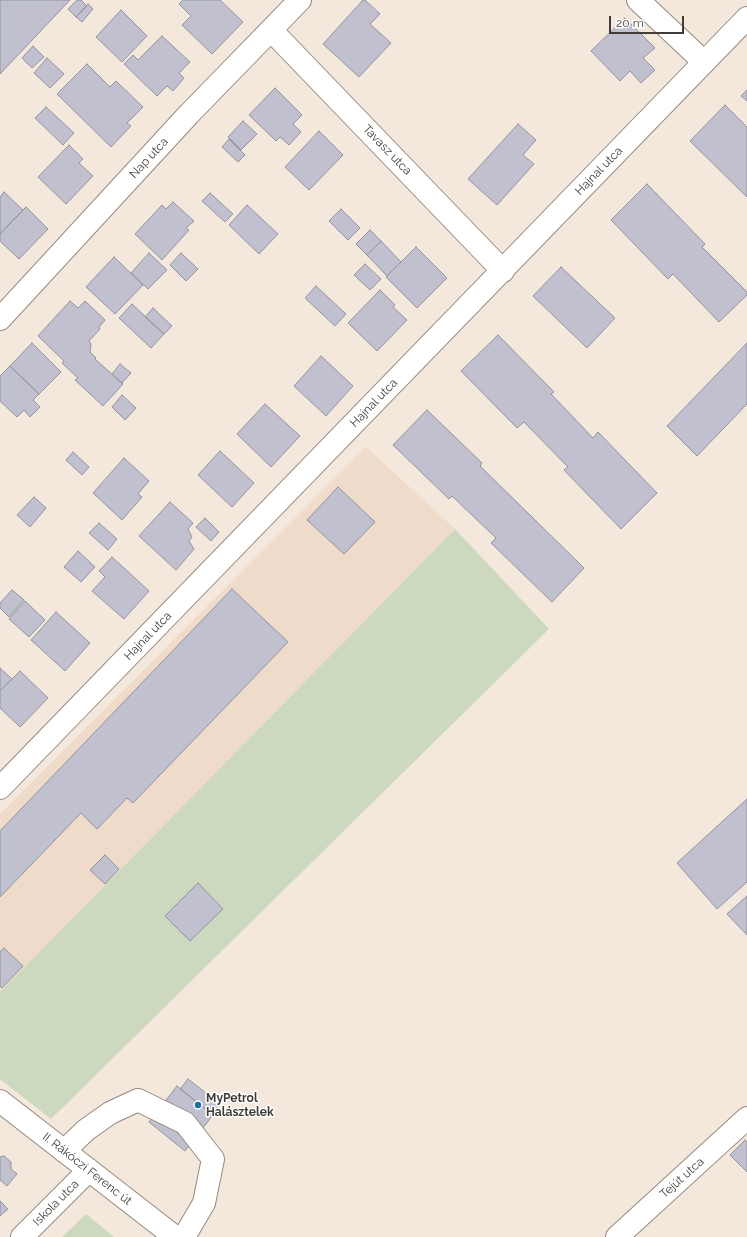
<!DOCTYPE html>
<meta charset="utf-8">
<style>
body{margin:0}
#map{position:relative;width:747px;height:1237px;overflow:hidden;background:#f4e7db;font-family:Raleway,sans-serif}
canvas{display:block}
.scale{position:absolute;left:609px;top:16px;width:75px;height:18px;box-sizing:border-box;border:2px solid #413c37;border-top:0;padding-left:5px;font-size:12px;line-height:14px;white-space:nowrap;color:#413c37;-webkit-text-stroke:3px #fff;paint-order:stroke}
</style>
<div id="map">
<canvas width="747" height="1237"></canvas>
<div class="scale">20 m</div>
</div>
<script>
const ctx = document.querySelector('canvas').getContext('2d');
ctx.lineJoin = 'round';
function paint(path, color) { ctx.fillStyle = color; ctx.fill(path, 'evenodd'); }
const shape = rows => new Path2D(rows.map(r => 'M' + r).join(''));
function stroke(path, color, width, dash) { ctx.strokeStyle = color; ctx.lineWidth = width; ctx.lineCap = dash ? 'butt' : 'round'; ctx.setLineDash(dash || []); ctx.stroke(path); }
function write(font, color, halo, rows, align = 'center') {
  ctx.font = font + ' Raleway,sans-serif'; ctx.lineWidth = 3; ctx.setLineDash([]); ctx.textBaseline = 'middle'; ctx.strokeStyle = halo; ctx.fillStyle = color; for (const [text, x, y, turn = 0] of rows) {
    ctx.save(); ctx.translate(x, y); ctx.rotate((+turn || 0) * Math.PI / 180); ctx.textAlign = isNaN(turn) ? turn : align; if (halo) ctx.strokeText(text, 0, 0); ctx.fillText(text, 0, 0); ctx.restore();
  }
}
paint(shape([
 [366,447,455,529,0,992,0,814]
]), '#eedbca');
paint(shape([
 [455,529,549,629,51,1119,0,1079,0,992],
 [86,1214,114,1237,62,1237]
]), '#cdd9bf');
const building = shape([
 [0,0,70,0,0,74,0,0],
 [77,0,81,0,87,6,76,17,68,9,77,0],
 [183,0,220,0,243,22,212,54,182,25,191,16,179,4,183,0],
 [363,0,365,0,380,14,370,24,391,43,359,77,323,44,363,0],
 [88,4,93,9,82,22,76,17,88,4],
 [121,10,147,36,122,62,96,37,121,10],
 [625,18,655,48,643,58,655,70,641,83,630,71,620,81,591,51,625,18],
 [162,36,190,62,179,73,184,78,173,91,167,86,157,96,124,64,133,55,138,60,162,36],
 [33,46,44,57,32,68,22,58,33,46],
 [47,58,64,74,50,88,34,73,47,58],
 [87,64,110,87,116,81,143,107,127,123,131,126,111,147,57,94,87,64],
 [275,88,302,115,293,124,301,132,289,145,280,137,276,141,249,115,275,88],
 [747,90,747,101,741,96,747,90],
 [725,105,747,127,747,197,690,141,725,105],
 [46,107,74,133,63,145,35,118,46,107],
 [243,121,257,134,241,150,228,137,243,121],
 [518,124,536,140,523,155,534,164,497,205,468,179,518,124],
 [319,131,343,155,309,190,285,167,319,131],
 [229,139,245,155,238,162,222,147,229,139],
 [69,145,83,159,79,163,93,176,66,204,38,177,69,145],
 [647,184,705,244,702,247,747,292,747,295,719,322,673,274,668,279,611,220,647,184],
 [4,192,23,210,0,234,0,197,4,192],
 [210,193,233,214,225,222,202,201,210,193],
 [173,202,194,221,186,228,189,230,162,260,135,234,162,205,166,209,173,202],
 [247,205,278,234,259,254,229,225,247,205],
 [26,207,48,229,19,259,0,241,0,234,26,207],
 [341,209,360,228,348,240,329,221,341,209],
 [370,230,381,241,367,255,356,244,370,230],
 [381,241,401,262,387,276,367,255,381,241],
 [416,247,447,278,417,308,386,277,416,247],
 [149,253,167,270,148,289,131,273,149,253],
 [181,253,198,269,186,281,170,265,181,253],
 [114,257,143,285,115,314,86,287,114,257],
 [365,264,381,279,370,290,354,275,365,264],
 [561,267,615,318,587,348,533,296,561,267],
 [316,286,346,314,335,326,305,298,316,286],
 [380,290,395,305,393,307,407,320,377,351,348,323,380,290],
 [70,301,78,308,85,301,105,320,99,327,100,329,89,341,91,344,90,352,96,358,95,359,123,384,103,406,75,380,78,378,62,363,64,361,38,336,70,301],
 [132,304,164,334,151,348,119,318,132,304],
 [153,308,172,326,164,334,145,317,153,308],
 [498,335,554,392,551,394,593,438,598,432,657,493,621,529,564,470,568,467,524,422,517,428,461,371,498,335],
 [32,343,61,372,39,394,10,366,32,343],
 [747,343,747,404,697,456,667,426,747,343],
 [321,356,353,386,326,416,294,386,321,356],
 [120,364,131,373,122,383,112,374,120,364],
 [10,366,39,394,33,400,40,407,30,417,24,410,17,417,0,401,0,376,10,366],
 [122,395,136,408,125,420,112,407,122,395],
 [265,404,300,436,271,467,237,434,265,404],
 [427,410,482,463,480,466,584,568,552,602,491,543,496,538,452,496,449,499,393,445,427,410],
 [220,451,254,483,232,507,198,475,220,451],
 [73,452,89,467,82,475,66,460,73,452],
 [124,458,149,481,138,494,142,497,122,520,93,493,124,458],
 [338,487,375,522,344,554,307,520,338,487],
 [34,497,46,508,30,527,17,515,34,497],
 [170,502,193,523,188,529,192,537,189,541,194,549,176,570,139,536,170,502],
 [205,518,219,532,211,541,196,527,205,518],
 [99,523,117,539,108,550,89,533,99,523],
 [78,551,95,567,81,582,64,567,78,551],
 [112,557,149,591,124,619,92,591,105,577,99,571,112,557],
 [232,589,288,642,133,803,127,798,97,829,81,813,0,897,0,831,232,589],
 [12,590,24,600,9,617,0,608,0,603,12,590],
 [25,601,45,620,29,637,9,619,25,601],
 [56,612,90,643,65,671,31,640,56,612],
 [0,668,12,679,0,691,0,668],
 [20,671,48,698,20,727,0,708,0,691,20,671],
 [747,799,747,882,717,909,677,863,747,799],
 [105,855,119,869,105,884,90,870,105,855],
 [198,883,223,909,190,941,165,916,198,883],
 [747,896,747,935,727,914,747,896],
 [4,948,23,966,2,988,0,986,0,952,4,948],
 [188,1079,220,1104,212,1114,180,1089,188,1079],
 [177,1086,213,1115,185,1151,149,1122,177,1086],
 [745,1140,747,1142,747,1172,730,1155,745,1140],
 [4,1156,11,1162,11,1169,17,1174,7,1186,0,1180,0,1157,4,1156],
 [0,1201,8,1209,0,1216,0,1201]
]);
paint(building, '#c0c0cf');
stroke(building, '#9293a1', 1);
const minor = shape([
 [638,0,704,62],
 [271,30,503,271],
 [0,319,189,114,300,0],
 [0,788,747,18],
 [64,1151,86,1130,110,1113,138,1100,185,1123,213,1159,204,1203,184,1237],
 [22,1237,89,1170],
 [617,1237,747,1118]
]);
const major = shape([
 [0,1101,175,1237]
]);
stroke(minor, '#968a7f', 24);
stroke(major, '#968a7f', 24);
stroke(minor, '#fff', 22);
stroke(major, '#fff', 22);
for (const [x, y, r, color] of [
 [198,1105,4,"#236ca0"]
]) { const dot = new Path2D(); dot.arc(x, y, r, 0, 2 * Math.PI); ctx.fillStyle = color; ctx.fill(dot); stroke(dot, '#fff', 1.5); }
write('12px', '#413c37', '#fff', [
 ["Tavasz utca",387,150,46],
 ["Nap utca",149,158,-47],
 ["Hajnal utca",599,171,-46],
 ["Hajnal utca",374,403,-46],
 ["Hajnal utca",148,636,-46],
 ["II. Rákóczi Ferenc út",87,1169,38],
 ["Tejút utca",682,1178,-42],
 ["Iskola utca",56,1203,-45]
]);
write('bold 12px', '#413c37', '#fff', [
 ["MyPetrol",206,1098],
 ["Halásztelek",206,1112]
], 'left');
</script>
